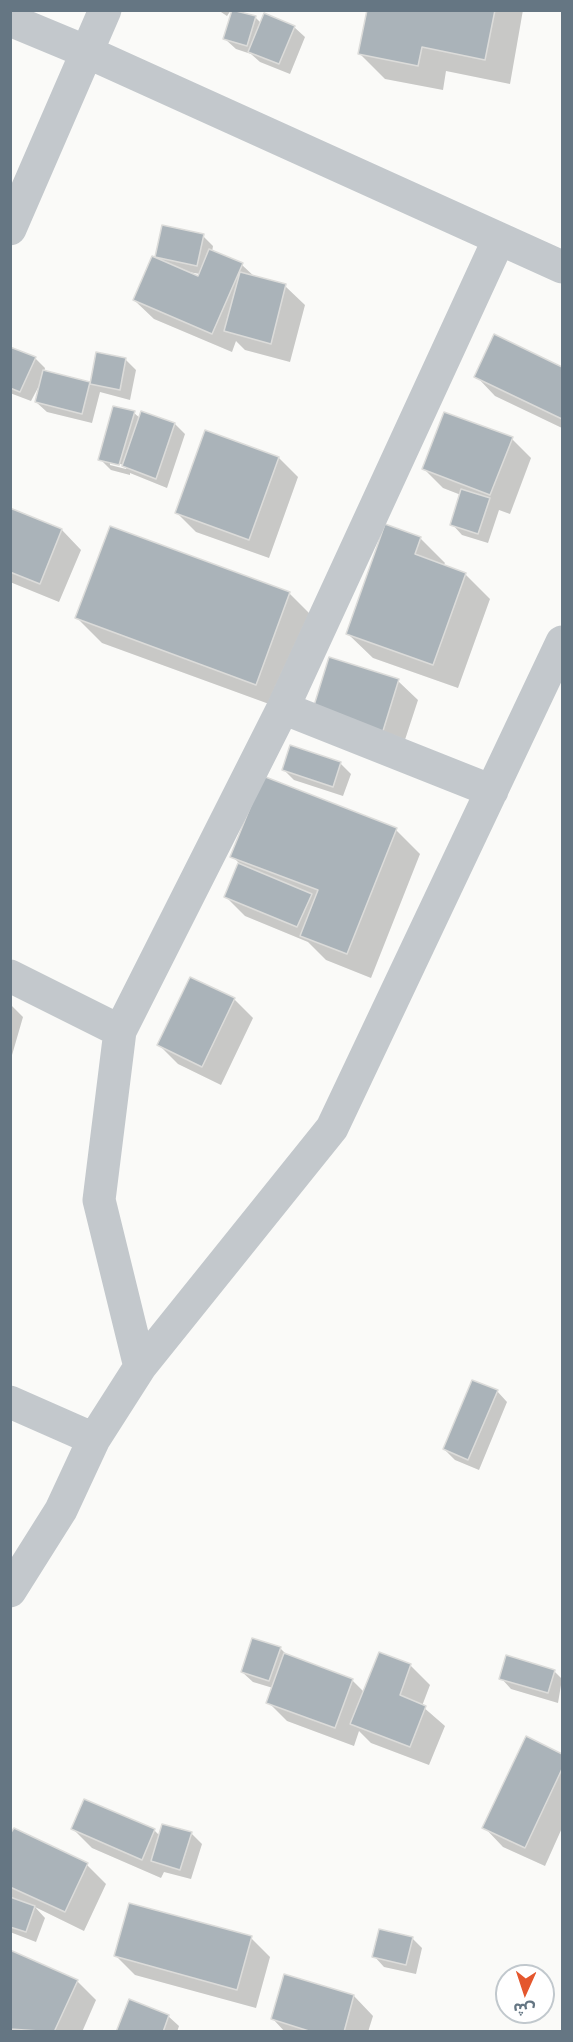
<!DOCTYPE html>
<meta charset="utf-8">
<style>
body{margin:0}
#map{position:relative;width:573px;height:2042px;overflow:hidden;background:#fafaf8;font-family:"Golos Text","Noto Sans Arabic",sans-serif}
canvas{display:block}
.frame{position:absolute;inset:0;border:12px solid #657683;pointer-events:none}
.north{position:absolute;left:495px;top:1964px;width:60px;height:60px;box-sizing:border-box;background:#fff;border:2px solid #c1c8cd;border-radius:50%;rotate:183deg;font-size:16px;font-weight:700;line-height:24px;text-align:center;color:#657683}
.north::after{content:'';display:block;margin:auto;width:21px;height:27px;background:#e4572e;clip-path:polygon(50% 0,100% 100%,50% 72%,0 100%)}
</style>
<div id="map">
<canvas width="573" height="2042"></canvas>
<div class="frame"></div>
<div class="north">ش</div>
</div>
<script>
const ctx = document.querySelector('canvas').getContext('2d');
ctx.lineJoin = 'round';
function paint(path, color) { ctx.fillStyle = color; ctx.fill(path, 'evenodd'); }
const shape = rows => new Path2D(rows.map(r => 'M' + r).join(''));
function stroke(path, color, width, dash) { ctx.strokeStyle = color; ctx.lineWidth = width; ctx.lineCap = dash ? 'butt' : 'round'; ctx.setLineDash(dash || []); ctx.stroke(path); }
paint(shape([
 [218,10,231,10,227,16],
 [369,10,523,10,510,84,446,71,443,90,385,79,360,54],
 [255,17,261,23,294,27,305,37,290,74,260,62,251,54,236,49,225,39],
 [203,236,213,246,212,252,242,265,256,278,285,286,305,305,290,362,245,350,236,341,232,352,154,319,134,300,161,262,156,257],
 [188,272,200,274,199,278],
 [495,336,562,368,562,428,495,396,476,376],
 [10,348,35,358,45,368,44,372,91,385,97,354,125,359,136,370,130,400,100,392,92,423,47,412,36,402,41,382,31,401,10,393],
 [134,413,140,418,175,424,185,434,167,488,130,473,130,475,111,470,100,459],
 [110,461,127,466,126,469,110,465],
 [512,439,531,458,510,514,499,510,488,543,462,535,452,524,461,495,443,488,424,469],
 [279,458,298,477,269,558,196,532,177,513],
 [10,509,62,530,81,550,59,602,10,582],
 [420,538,445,563,443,566,465,574,490,599,458,688,373,658,348,634],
 [289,593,314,618,280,708,102,643,77,618],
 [398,681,418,700,401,752,333,730],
 [340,763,351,774,343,796,294,780,284,770],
 [396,830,420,854,371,978,326,960,308,942,245,916,226,897,240,864,232,856],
 [234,999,253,1018,221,1085,178,1064,159,1045],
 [10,1004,23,1017,10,1062],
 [497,1391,507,1402,479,1470,455,1460,444,1449],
 [280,1648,288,1656,352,1680,365,1693,380,1654,411,1666,430,1685,422,1706,445,1726,429,1765,371,1743,359,1731,354,1746,287,1721,268,1702,273,1688,253,1682,242,1672],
 [554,1671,562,1679,558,1703,511,1689,501,1678],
 [527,1738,562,1755,562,1828,545,1866,503,1847,484,1827],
 [73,1829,154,1830,160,1836,191,1833,202,1844,191,1879,164,1872,161,1878,92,1848],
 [10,1838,87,1865,106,1884,84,1931,35,1907,45,1918,36,1942,10,1932,10,1899,15,1901,10,1896],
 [251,1938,270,1957,256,2008,135,1975,116,1956],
 [412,1938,422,1948,416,1974,384,1967,374,1956],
 [10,1951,77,1981,96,2000,82,2032,10,2032],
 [285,1976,354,1996,373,2016,368,2032,285,2032,273,2019],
 [168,2016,179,2026,177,2032,118,2032]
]), '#0003');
const building = shape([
 [232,10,256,16,247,46,223,39,232,10],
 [367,10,495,10,485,60,422,47,418,66,358,54,367,10],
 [264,13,295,26,279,64,248,52,264,13],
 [162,225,204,234,197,266,155,257,162,225],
 [209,249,243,263,212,334,133,300,152,256,198,276,209,249],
 [240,272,286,284,271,344,224,331,240,272],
 [494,334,562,367,562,419,474,377,494,334],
 [10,347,36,357,20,392,10,388,10,347],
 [96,352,126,358,120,390,90,384,96,352],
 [43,370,90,382,82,414,35,402,43,370],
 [113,406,135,411,119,465,98,460,113,406],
 [141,411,175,423,156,479,122,466,141,411],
 [444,412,513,437,490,495,422,469,444,412],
 [205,430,279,457,249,540,175,513,205,430],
 [461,489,490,498,478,534,450,525,461,489],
 [10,508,62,529,40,584,10,572,10,508],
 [385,524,421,537,415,554,466,573,433,665,346,634,385,524],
 [110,526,290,592,256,685,75,618,110,526],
 [329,657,399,679,382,734,312,712,329,657],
 [290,745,341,762,333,787,282,770,290,745],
 [263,776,397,828,347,954,300,936,318,890,230,857,263,776],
 [238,863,312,894,297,927,224,897,238,863],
 [190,977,235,998,202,1067,157,1045,190,977],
 [472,1380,498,1390,468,1460,443,1449,472,1380],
 [252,1638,281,1647,269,1681,241,1672,252,1638],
 [379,1652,411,1664,400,1695,426,1706,410,1747,350,1724,379,1652],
 [284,1653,353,1679,335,1728,266,1703,284,1653],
 [506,1655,555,1670,548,1693,499,1679,506,1655],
 [526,1736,562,1754,562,1769,525,1848,482,1828,526,1736],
 [84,1799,155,1829,142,1860,71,1829,84,1799],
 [162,1824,192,1832,180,1870,151,1861,162,1824],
 [14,1828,88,1863,65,1912,10,1887,10,1834,14,1828],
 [10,1897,35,1906,26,1932,10,1927,10,1897],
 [129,1903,252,1936,237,1990,114,1956,129,1903],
 [379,1929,413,1937,406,1965,372,1957,379,1929],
 [10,1950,78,1980,54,2032,10,2029,10,1950],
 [284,1974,354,1995,344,2032,312,2032,271,2019,284,1974],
 [129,1999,169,2015,163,2032,116,2032,129,1999]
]);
paint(building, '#aab3b9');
stroke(building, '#dcdcda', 1.5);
stroke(shape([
 [10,20,87,52,562,267],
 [10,229,105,10],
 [283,708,492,791],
 [10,976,120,1031],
 [140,1367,99,1200,120,1031,283,708,499,239],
 [10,1402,94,1439,61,1510,10,1591],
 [94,1439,140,1367,332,1128,562,642]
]), '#c3c8cc', 33);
</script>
